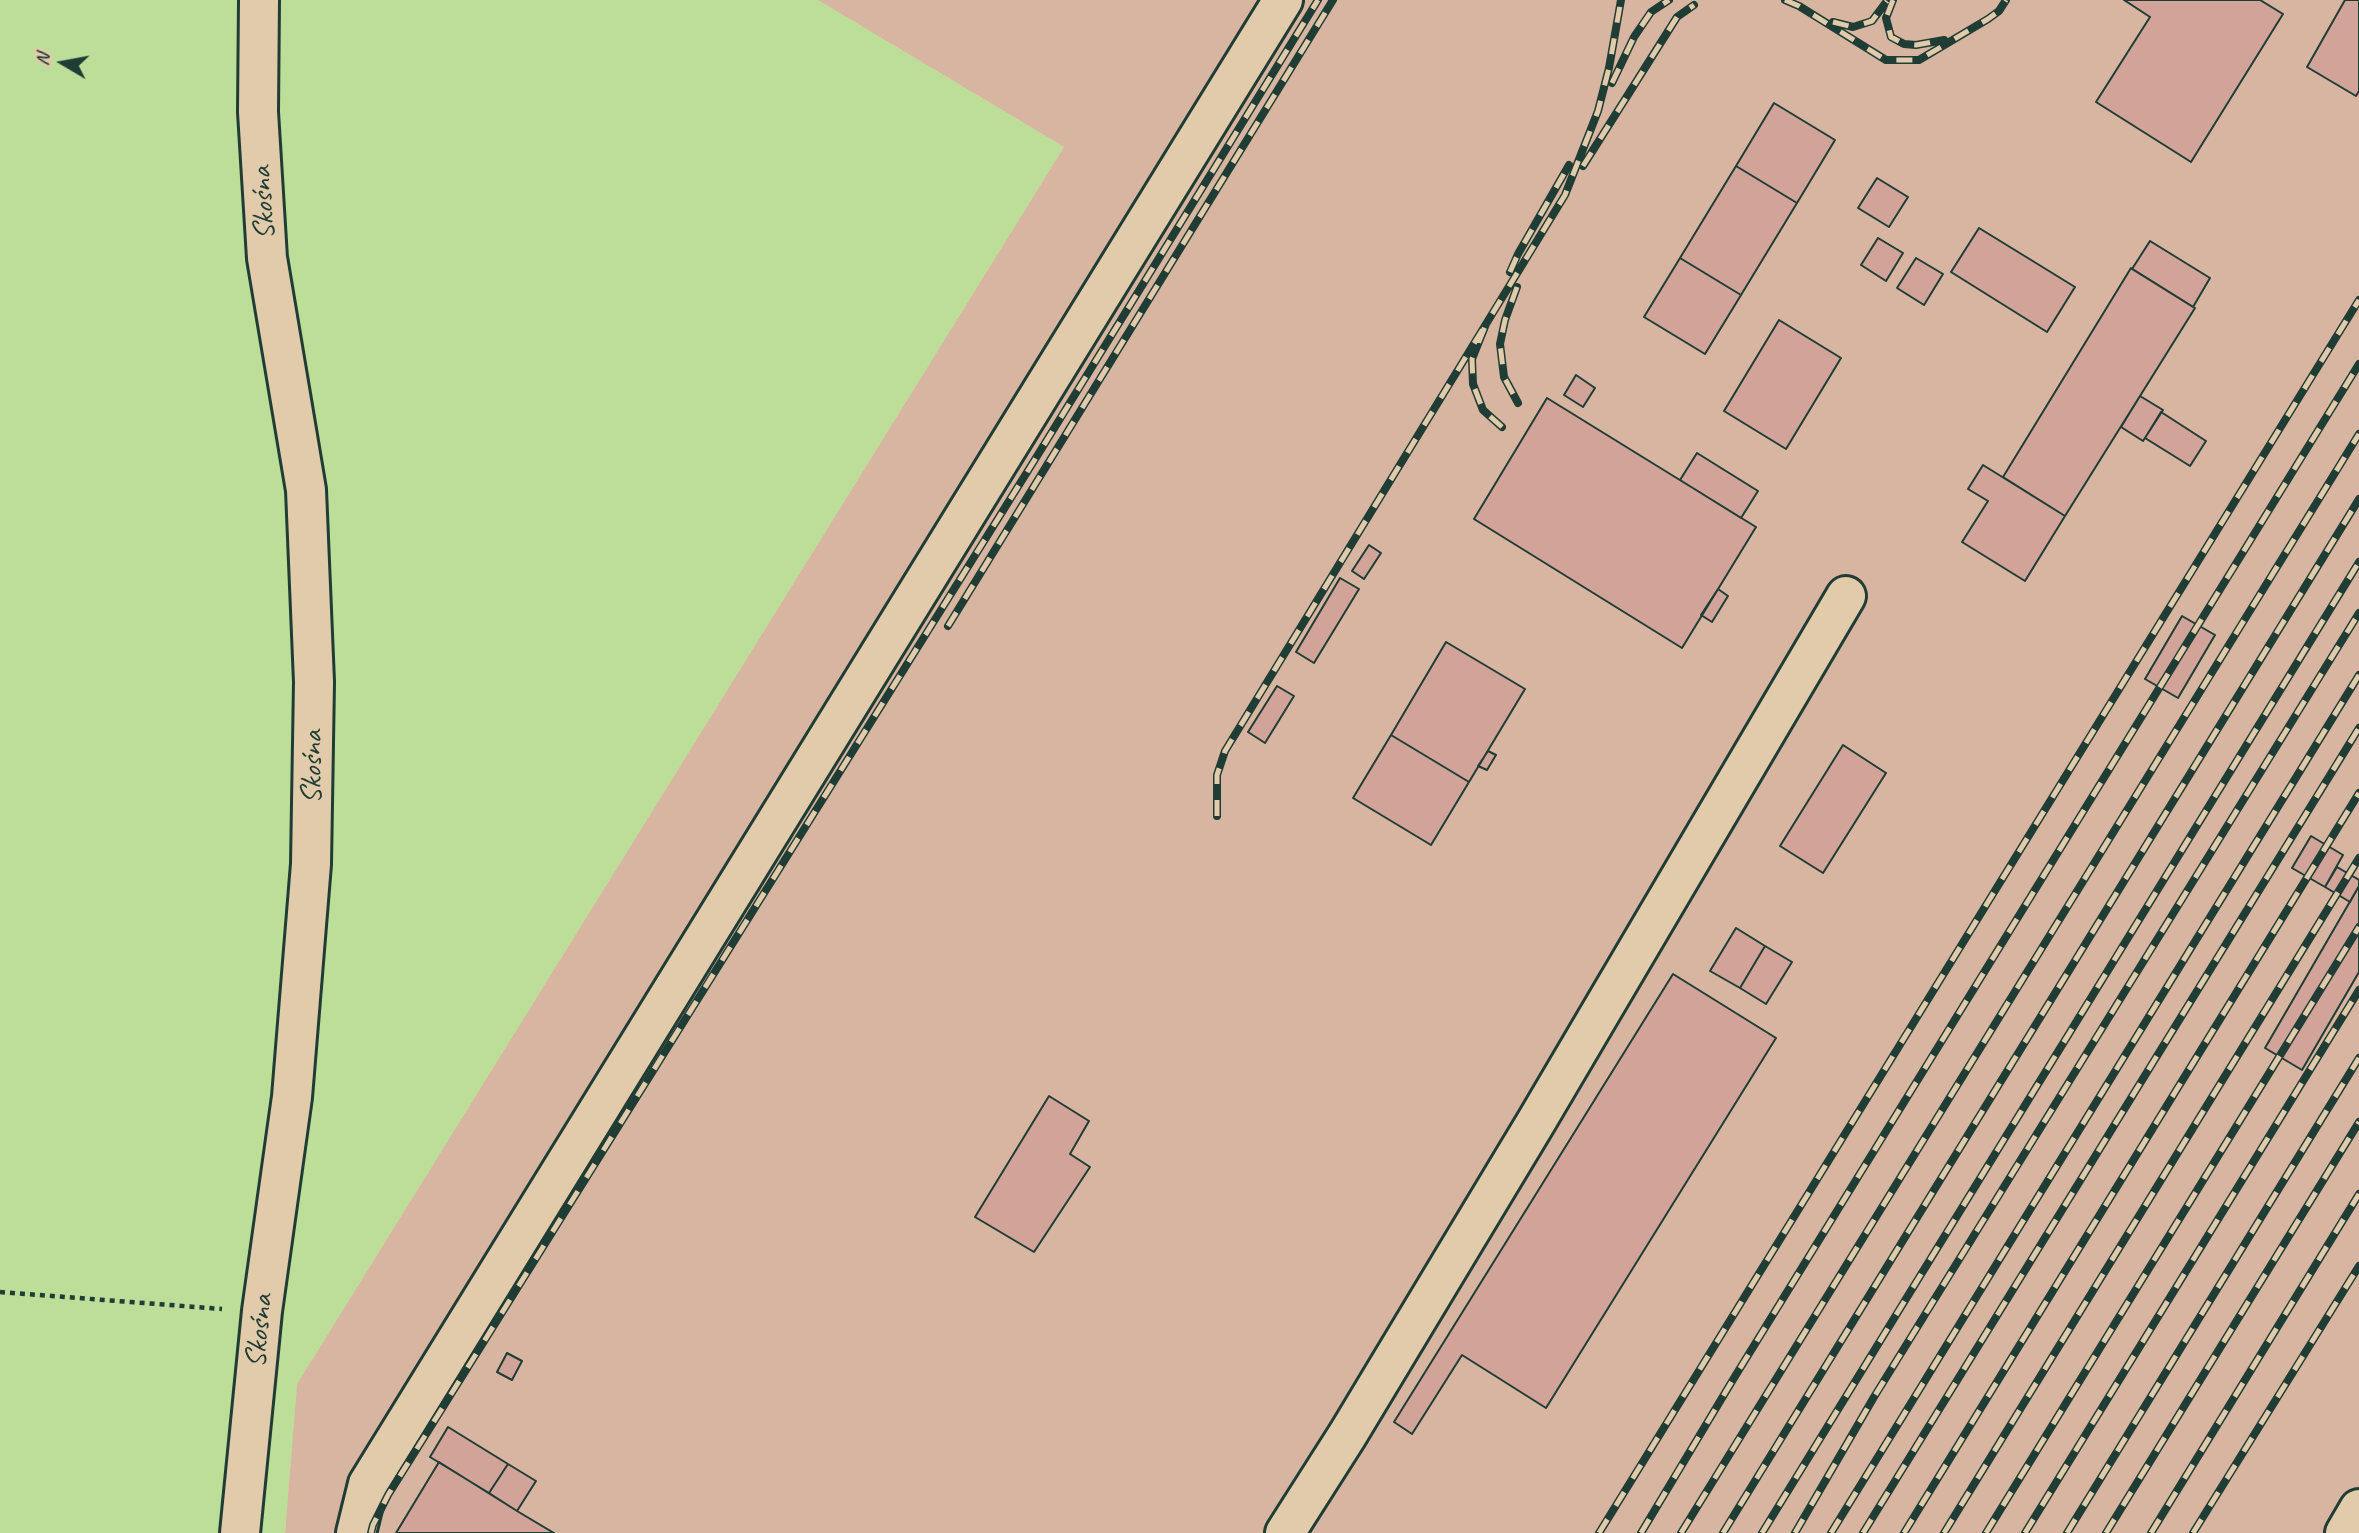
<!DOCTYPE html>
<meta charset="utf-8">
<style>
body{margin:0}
#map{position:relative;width:2359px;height:1533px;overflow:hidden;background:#e6c4aa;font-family:Caveat,sans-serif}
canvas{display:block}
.north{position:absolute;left:28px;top:28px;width:70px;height:70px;-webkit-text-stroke:5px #e2cbab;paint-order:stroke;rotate:280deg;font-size:19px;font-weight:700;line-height:28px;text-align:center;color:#1f3d34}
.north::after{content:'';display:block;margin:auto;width:24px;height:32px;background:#1f3d34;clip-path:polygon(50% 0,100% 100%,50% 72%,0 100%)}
</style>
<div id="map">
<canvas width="2359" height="1533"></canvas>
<div class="north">N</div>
</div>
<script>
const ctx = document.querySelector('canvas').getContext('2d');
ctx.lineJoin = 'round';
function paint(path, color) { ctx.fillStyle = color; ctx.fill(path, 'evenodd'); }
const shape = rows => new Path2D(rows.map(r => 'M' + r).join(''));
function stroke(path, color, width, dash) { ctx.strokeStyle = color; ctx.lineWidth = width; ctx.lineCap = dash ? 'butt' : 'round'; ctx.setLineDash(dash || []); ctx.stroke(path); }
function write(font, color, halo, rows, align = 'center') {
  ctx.font = font + ' Caveat,sans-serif'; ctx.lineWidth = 7; ctx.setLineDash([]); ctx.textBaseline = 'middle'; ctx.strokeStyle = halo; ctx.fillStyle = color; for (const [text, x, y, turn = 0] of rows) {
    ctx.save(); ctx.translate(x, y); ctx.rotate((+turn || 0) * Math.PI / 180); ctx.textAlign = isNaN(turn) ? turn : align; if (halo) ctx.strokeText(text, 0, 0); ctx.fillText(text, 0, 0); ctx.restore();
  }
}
paint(shape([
 [818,0,2359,0,2359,1533,285,1533,297,1384,1064,147]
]), '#d8b5a0');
paint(shape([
 [0,0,243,0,288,488,301,682,299,870,223,1533,0,1533],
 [270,0,818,0,1064,147,297,1384,285,1533,258,1533,281,1313,308,1100,284,256]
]), '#bcde98');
const building = shape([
 [2124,0,2260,0,2283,14,2191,162,2096,102,2150,17,2124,0],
 [2345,0,2359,0,2359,91,2356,96,2307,67,2345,0],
 [1774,103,1835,140,1797,203,1736,166,1774,103],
 [1736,166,1797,203,1741,295,1680,258,1736,166],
 [1877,178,1908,197,1889,227,1858,208,1877,178],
 [1979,228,2075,287,2047,332,1951,272,1979,228],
 [1878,238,1903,253,1886,281,1861,265,1878,238],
 [2150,241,2210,278,2193,307,2132,269,2150,241],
 [1680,258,1741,295,1705,354,1644,317,1680,258],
 [1916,258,1943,274,1924,305,1897,288,1916,258],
 [2131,268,2195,308,2065,516,2003,477,2131,268],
 [1779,320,1841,358,1786,449,1724,411,1779,320],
 [1576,375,1595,388,1583,407,1564,395,1576,375],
 [2140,396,2163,410,2143,441,2121,427,2140,396],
 [1547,398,1756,527,1682,648,1474,519,1547,398],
 [2161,412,2206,441,2190,466,2145,438,2161,412],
 [1697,453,1758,491,1741,518,1680,480,1697,453],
 [1983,465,2065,516,2025,581,1962,542,1988,501,1968,489,1983,465],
 [1369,545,1381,553,1364,579,1352,571,1369,545],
 [1340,578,1359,589,1314,663,1296,652,1340,578],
 [1718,589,1728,596,1712,622,1701,615,1718,589],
 [2182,616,2215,635,2178,698,2145,679,2182,616],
 [1446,642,1525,689,1469,782,1391,735,1446,642],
 [1277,686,1294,696,1265,743,1248,732,1277,686],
 [1391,735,1469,782,1431,845,1353,798,1391,735],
 [1843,745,1886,773,1823,873,1780,846,1843,745],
 [1488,751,1496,755,1487,770,1478,766,1488,751],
 [2311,836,2343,855,2325,887,2292,868,2311,836],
 [2337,867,2359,880,2359,886,2350,902,2325,887,2337,867],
 [2359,886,2359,972,2302,1070,2265,1048,2359,886],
 [1736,928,1765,946,1740,988,1710,971,1736,928],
 [1765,946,1792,962,1766,1004,1740,988,1765,946],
 [1673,974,1776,1038,1546,1408,1462,1355,1412,1434,1394,1422,1673,974],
 [1049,1096,1089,1121,1070,1154,1090,1167,1034,1252,975,1217,1049,1096],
 [507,1353,522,1361,512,1380,497,1372,507,1353],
 [448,1427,508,1464,489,1493,430,1457,448,1427],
 [439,1462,517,1511,554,1533,396,1533,439,1462],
 [508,1464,536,1481,517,1511,489,1493,508,1464]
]);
paint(building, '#d1a399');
stroke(building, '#1f3d34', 2);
const minor = shape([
 [240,1533,262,1311,292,1097,311,864,314,682,306,490,267,258,258,112,259,0],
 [356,1533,368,1484,1283,0],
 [1285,1533,1348,1434,1536,1122,1846,596],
 [2345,1533,2359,1509]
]);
stroke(minor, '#1f3d34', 44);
stroke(shape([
 [0,1292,222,1309]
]), '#1f3d34', 4.5, [5, 5]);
stroke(minor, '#e2cbab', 38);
const rail = shape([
 [1785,0,1799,6,1886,60,1919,60,1988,19,1999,11,2006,0],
 [1893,0,1886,18,1891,37,1904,44,1916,45,1944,40],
 [1833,22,1853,27,1872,21,1887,1],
 [1612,83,1634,37,1651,12,1669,0],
 [1583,166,1677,17,1694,5],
 [1510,272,1518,254,1569,165],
 [1517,287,1505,320,1500,344,1504,377,1518,403],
 [1502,427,1483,410,1473,384,1472,359,1486,324,1565,195,1598,111,1609,68,1621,0],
 [948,626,1333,0],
 [1217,816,1217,775,1225,751,1486,324],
 [371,1533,373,1525,388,1495,1034,461,1318,0],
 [1599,1533,2359,300],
 [1641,1533,1734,1378,2359,364],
 [1681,1533,2359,434],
 [1723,1533,2359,499],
 [1762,1533,2359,562],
 [1795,1533,1874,1397,2359,613],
 [1831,1533,2359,675],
 [1863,1533,2359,728],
 [1904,1533,2359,793],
 [1944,1533,2359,858],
 [1986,1533,2359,927],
 [2025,1533,2359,990],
 [2067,1533,2359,1058],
 [2106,1533,2359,1122],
 [2151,1533,2359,1194],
 [2193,1533,2359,1266]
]);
stroke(rail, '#1f3d34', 8);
stroke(rail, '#e2cbab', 5, [16]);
write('30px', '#1f3d34', '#e2cbab', [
 ["Skośna",264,203,-93],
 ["Skośna",313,767,-89],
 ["Skośna",260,1331,-84]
]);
</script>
